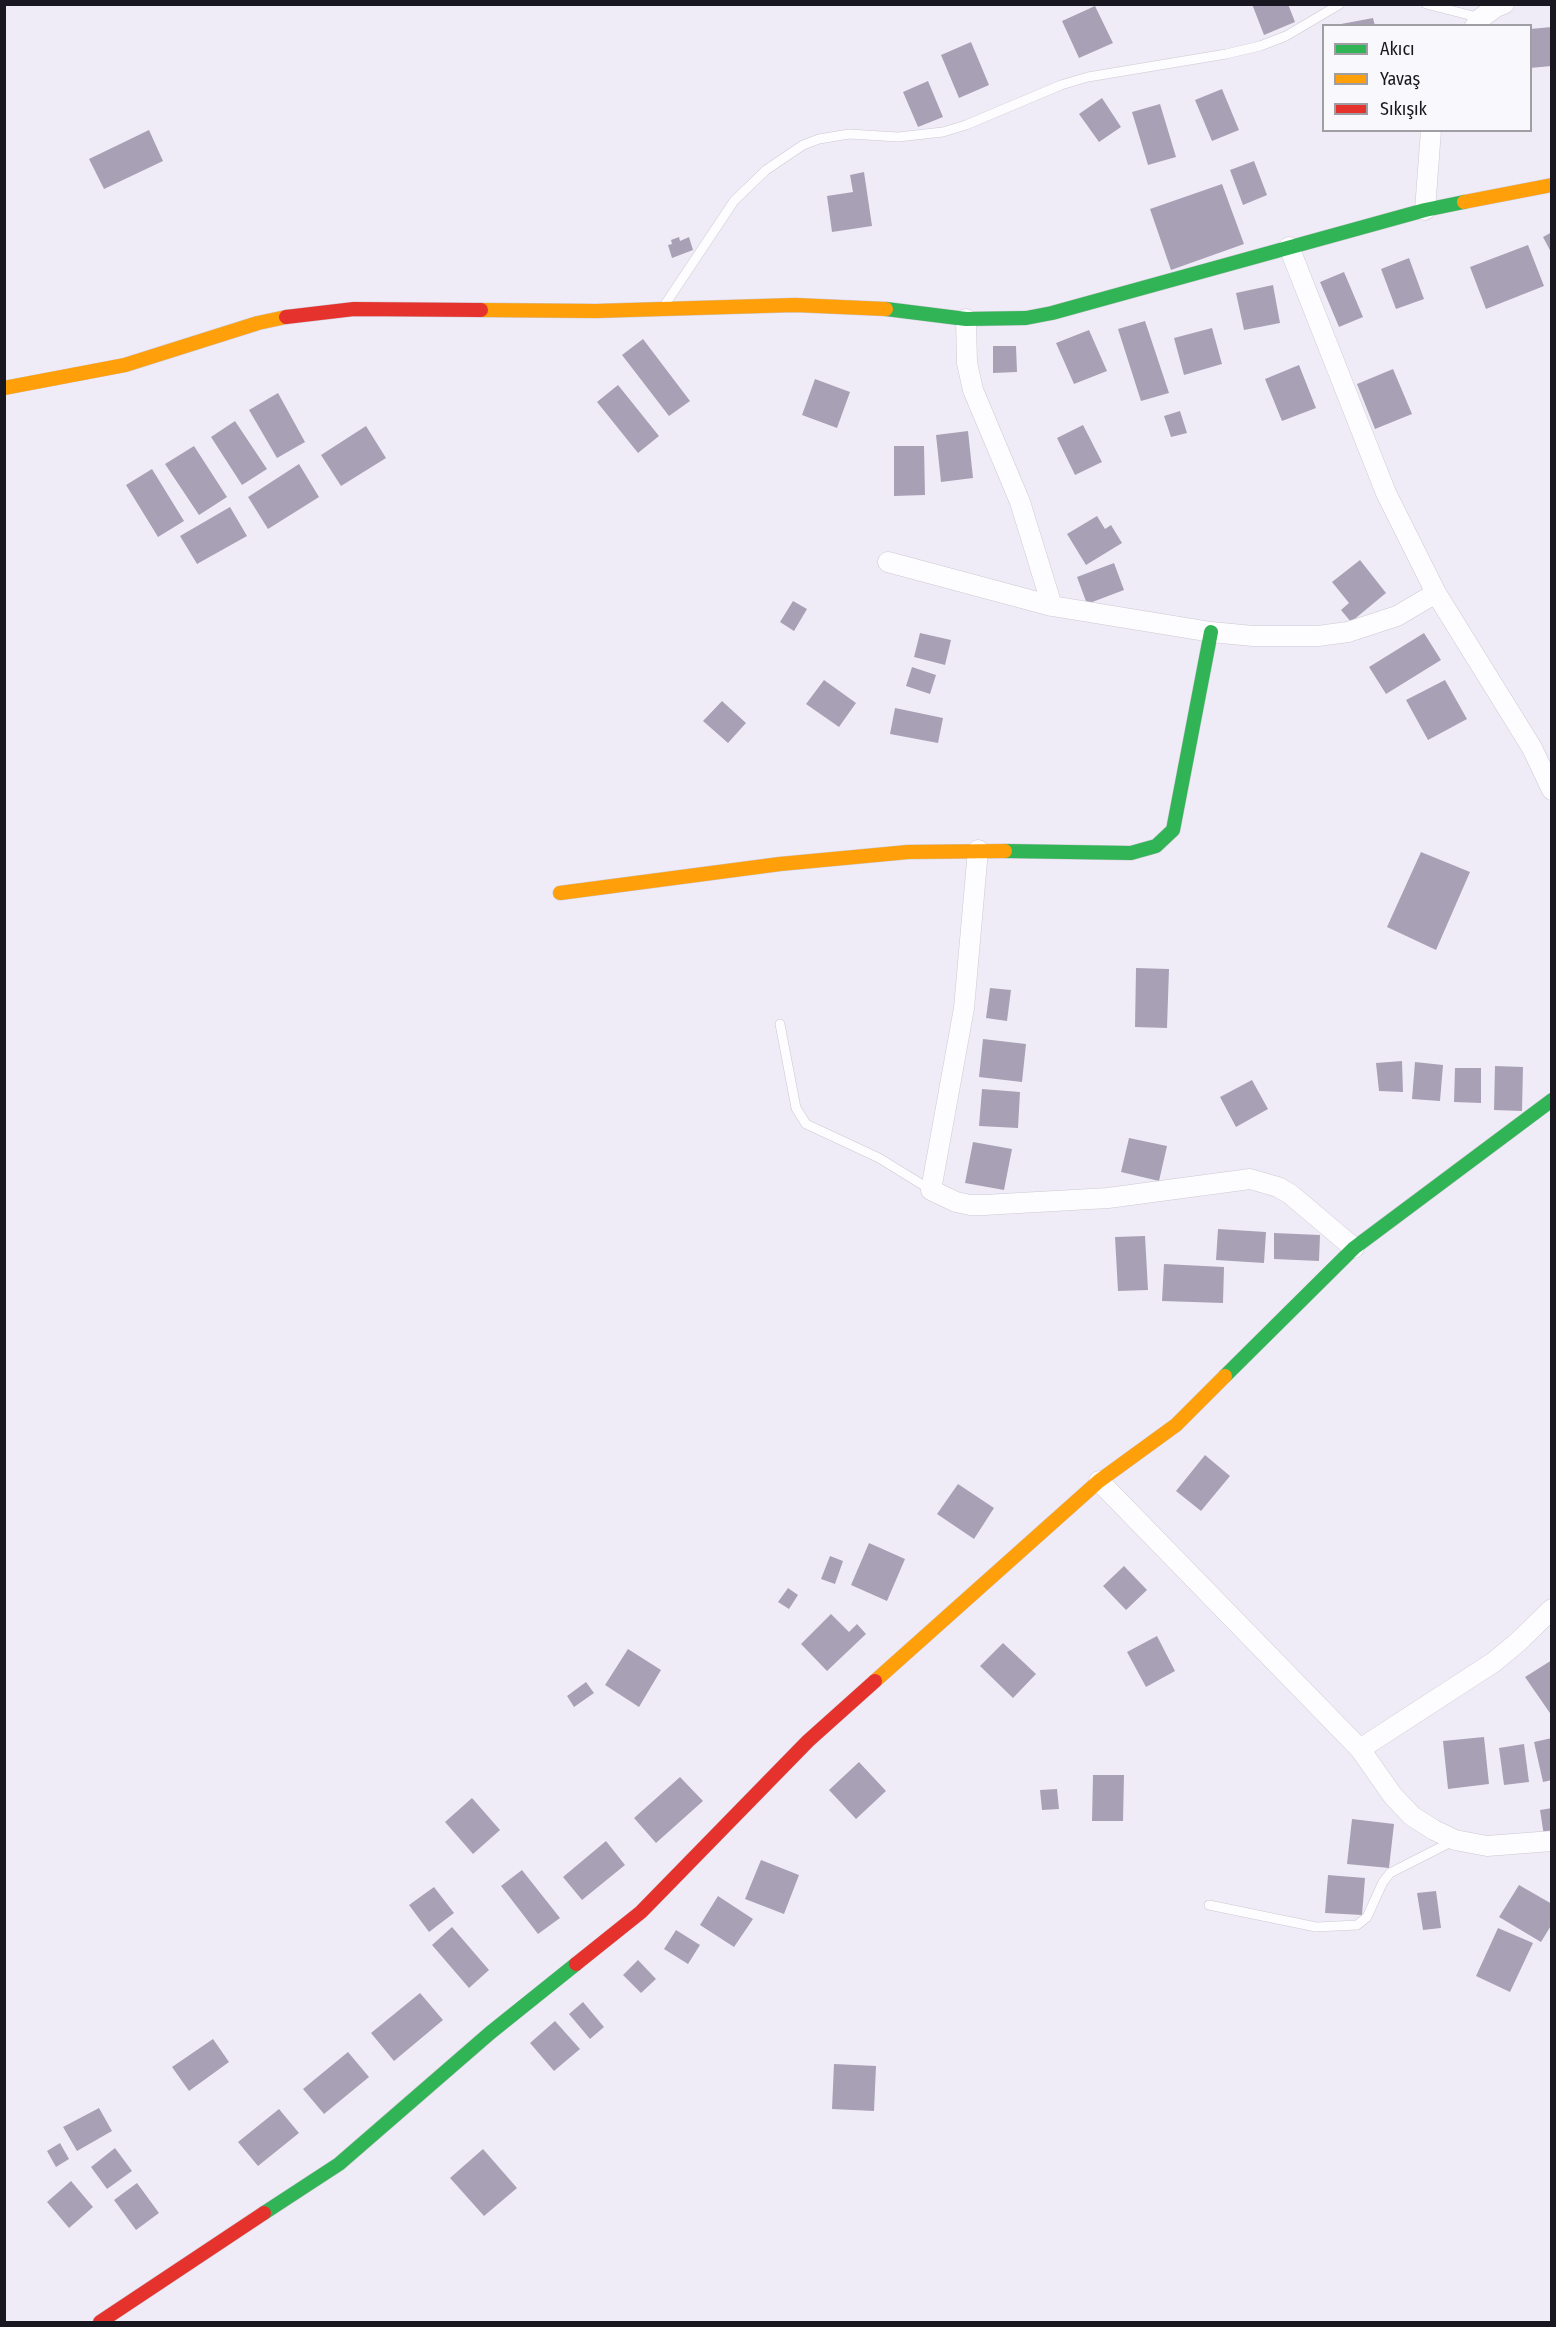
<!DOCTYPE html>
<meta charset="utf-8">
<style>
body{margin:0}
#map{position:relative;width:1556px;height:2327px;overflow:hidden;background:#f0ecf7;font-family:"Fira Sans Condensed",sans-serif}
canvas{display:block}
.frame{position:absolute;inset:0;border:6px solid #19171f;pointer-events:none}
.legend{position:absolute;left:1322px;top:24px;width:210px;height:108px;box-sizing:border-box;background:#f9f8fd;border:2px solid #9f9ea4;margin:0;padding:8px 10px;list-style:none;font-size:18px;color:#19171f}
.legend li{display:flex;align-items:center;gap:12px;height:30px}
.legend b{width:30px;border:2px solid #9f9ea4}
</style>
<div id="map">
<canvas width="1556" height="2327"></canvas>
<div class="frame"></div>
<ul class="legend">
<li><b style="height:8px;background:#30b455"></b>Akıcı</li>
<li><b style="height:8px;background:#ff9f0a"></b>Yavaş</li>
<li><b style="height:8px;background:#e5322d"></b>Sıkışık</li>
</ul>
</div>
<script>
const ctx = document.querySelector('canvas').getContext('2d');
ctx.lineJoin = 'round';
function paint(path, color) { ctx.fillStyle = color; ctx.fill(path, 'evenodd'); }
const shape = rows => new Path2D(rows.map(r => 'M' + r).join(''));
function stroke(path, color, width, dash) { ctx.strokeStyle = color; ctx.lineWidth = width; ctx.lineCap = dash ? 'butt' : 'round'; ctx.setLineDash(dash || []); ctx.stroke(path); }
paint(shape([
 [1252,4,1288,4,1295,22,1264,35],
 [1095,6,1113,43,1079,58,1062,21],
 [1373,18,1375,26,1341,26,1341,24],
 [1552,27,1552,66,1530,68,1530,29],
 [971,42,989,85,959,98,941,55],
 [928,81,943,117,918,127,903,92],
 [1222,89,1239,130,1212,141,1195,100],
 [1102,98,1121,127,1099,142,1079,114],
 [1160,104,1176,157,1148,165,1132,112],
 [149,130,163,161,104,189,89,159],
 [1254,161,1267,195,1243,205,1230,170],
 [864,172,872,226,832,232,827,196,853,192,850,175],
 [1222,184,1244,244,1171,270,1150,209],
 [1552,232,1552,254,1543,237],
 [679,237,680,241,689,237,693,250,672,258,668,245,672,244,671,240],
 [1528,245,1544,286,1486,309,1470,267],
 [1409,258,1424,299,1396,309,1381,269],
 [1344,272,1363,317,1339,327,1320,282],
 [1273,285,1280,323,1244,330,1236,293],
 [1145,321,1169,393,1141,401,1118,329],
 [1212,328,1222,364,1184,375,1174,338],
 [1089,330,1107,371,1074,384,1056,343],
 [643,339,690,401,669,416,622,355],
 [993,346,1016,346,1017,372,993,373],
 [1299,365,1316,408,1282,421,1265,379],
 [1393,369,1412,414,1375,429,1357,384],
 [815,379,850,392,837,428,802,415],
 [618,385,659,436,638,453,597,402],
 [278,393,305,442,277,458,249,410],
 [1180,411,1187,433,1171,437,1164,416],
 [235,421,267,469,242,485,211,437],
 [1083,425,1102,462,1075,475,1057,438],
 [366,426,386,458,341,486,321,455],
 [968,431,973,478,941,482,936,435],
 [194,446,227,497,199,515,165,464],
 [894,446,924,446,925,495,894,496],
 [299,464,319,497,268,529,248,497],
 [152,469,184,521,158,537,126,485],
 [230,507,247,536,197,564,180,536],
 [1097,516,1105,529,1111,525,1122,543,1086,565,1067,534],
 [1360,560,1386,593,1351,622,1341,610,1349,603,1332,582],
 [1114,563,1124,590,1087,604,1077,577],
 [793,601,807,609,794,631,780,622],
 [920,633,951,640,945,665,914,657],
 [1424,633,1441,660,1386,694,1369,667],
 [912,667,936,675,930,694,906,686],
 [824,680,856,703,839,727,806,704],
 [1445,680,1467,719,1428,740,1406,700],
 [722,701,746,723,728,743,703,721],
 [895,708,943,718,938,743,890,734],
 [1421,852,1470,872,1436,950,1387,927],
 [1136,968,1169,969,1167,1028,1135,1027],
 [990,988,1011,990,1007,1021,986,1018],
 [983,1039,1026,1044,1022,1082,979,1077],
 [1402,1061,1403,1092,1379,1091,1376,1063],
 [1415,1062,1443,1065,1440,1101,1412,1099],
 [1495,1066,1523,1067,1522,1111,1494,1110],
 [1455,1068,1481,1068,1481,1103,1454,1102],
 [1252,1080,1268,1109,1236,1127,1220,1097],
 [982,1089,1020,1092,1018,1128,979,1126],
 [1129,1138,1167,1146,1159,1181,1121,1172],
 [973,1142,1012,1149,1004,1190,965,1183],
 [1218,1229,1266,1232,1264,1263,1216,1260],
 [1274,1233,1320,1235,1319,1261,1274,1259],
 [1145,1236,1148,1290,1118,1291,1115,1237],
 [1164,1264,1224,1267,1223,1303,1162,1301],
 [1205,1455,1230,1476,1201,1511,1176,1491],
 [958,1484,994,1508,974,1539,937,1514],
 [869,1543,905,1559,887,1601,851,1585],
 [830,1556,843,1561,835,1584,821,1579],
 [1124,1566,1147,1590,1126,1610,1103,1586],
 [788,1588,798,1595,789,1609,778,1602],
 [831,1614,849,1632,857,1624,866,1634,827,1671,801,1644],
 [1157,1636,1175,1671,1146,1687,1127,1652],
 [1003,1643,1036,1674,1013,1698,980,1666],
 [628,1649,661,1670,639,1707,605,1685],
 [1552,1660,1552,1716,1525,1677],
 [586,1682,594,1693,574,1707,567,1696],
 [1484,1737,1489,1784,1448,1789,1443,1741],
 [1552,1738,1552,1780,1543,1782,1534,1742],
 [1524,1744,1529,1782,1504,1785,1499,1748],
 [859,1762,886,1791,856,1819,829,1790],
 [1093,1775,1124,1775,1123,1821,1092,1821],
 [680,1777,703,1801,656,1843,634,1818],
 [1057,1789,1059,1809,1042,1810,1040,1790],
 [472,1798,500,1830,473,1854,445,1822],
 [1552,1808,1552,1835,1544,1836,1540,1810],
 [1352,1819,1394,1824,1389,1868,1347,1864],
 [606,1841,625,1865,582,1900,563,1877],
 [761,1860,799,1875,784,1914,745,1899],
 [522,1870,560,1918,538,1934,501,1886],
 [1328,1875,1365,1878,1362,1915,1325,1913],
 [1519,1885,1552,1904,1552,1924,1541,1942,1499,1917],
 [434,1887,454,1913,429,1932,409,1905],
 [1436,1891,1441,1928,1423,1930,1417,1893],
 [718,1896,753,1919,734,1947,700,1925],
 [452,1927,489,1970,469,1988,432,1945],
 [1498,1928,1533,1943,1510,1992,1476,1976],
 [676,1930,700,1945,688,1964,664,1949],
 [638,1960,656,1979,641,1993,623,1975],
 [420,1993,443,2020,394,2061,371,2033],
 [583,2002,604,2027,590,2039,569,2014],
 [555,2021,580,2049,554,2071,530,2043],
 [213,2039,229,2062,189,2091,172,2067],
 [348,2052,369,2077,324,2114,303,2089],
 [834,2064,876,2066,874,2111,832,2109],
 [99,2108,112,2131,77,2151,63,2127],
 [279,2109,299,2133,258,2166,238,2142],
 [60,2143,69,2159,56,2167,47,2151],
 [115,2148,132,2171,107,2189,91,2167],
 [483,2149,517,2188,484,2216,450,2178],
 [71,2181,93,2207,69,2228,47,2202],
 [137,2183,159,2213,136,2230,114,2200]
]), '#a8a1b6');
const lane = shape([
 [1426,4,1481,18],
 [666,303,734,201,766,170,803,145,819,139,849,134,898,137,943,132,966,125,1061,85,1088,77,1226,54,1260,46,1286,36,1340,4],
 [780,1024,796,1108,806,1124,879,1158,931,1190],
 [1209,1905,1316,1927,1357,1925,1367,1917,1383,1882,1390,1873,1453,1841]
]);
const street = shape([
 [1475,26,1481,18,1496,7,1504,4],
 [1425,210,1431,130],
 [1289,247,1386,493,1436,593,1532,748,1552,790],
 [966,319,967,363,973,390,1020,502,1052,606],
 [888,562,1052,606,1211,632,1253,636,1318,636,1348,632,1397,616,1436,593],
 [978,850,964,1008,931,1190,956,1202,970,1205,984,1205,1108,1198,1250,1179,1278,1187,1290,1194,1354,1248],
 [1099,1481,1360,1749,1393,1796,1412,1816,1434,1830,1455,1840,1487,1846,1552,1841],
 [1360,1749,1494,1662,1518,1642,1552,1609]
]);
const fast = shape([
 [886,309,966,319,1026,318,1052,313,1425,210,1464,202],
 [1005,851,1131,853,1156,846,1173,830,1211,632],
 [1225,1376,1354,1248,1552,1100],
 [264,2213,339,2164,490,2033,576,1964]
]);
const slow = shape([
 [1464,202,1552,185],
 [481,310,596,311,795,305,886,309],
 [4,388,125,365,258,323,286,317],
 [560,893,780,864,908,852,1005,851],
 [875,1681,1099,1481,1176,1425,1225,1376]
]);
const jam = shape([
 [286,317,354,309,481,310],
 [576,1964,641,1912,808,1741,875,1681],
 [100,2322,264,2213]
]);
stroke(lane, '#ccc9d2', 10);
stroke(street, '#ccc9d2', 21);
stroke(fast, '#ccc9d2', 15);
stroke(slow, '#ccc9d2', 15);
stroke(jam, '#ccc9d2', 15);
stroke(lane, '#fdfcfe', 9);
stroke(street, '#fdfcfe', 20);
stroke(fast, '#30b455', 14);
stroke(slow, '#ff9f0a', 14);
stroke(jam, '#e5322d', 14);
</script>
